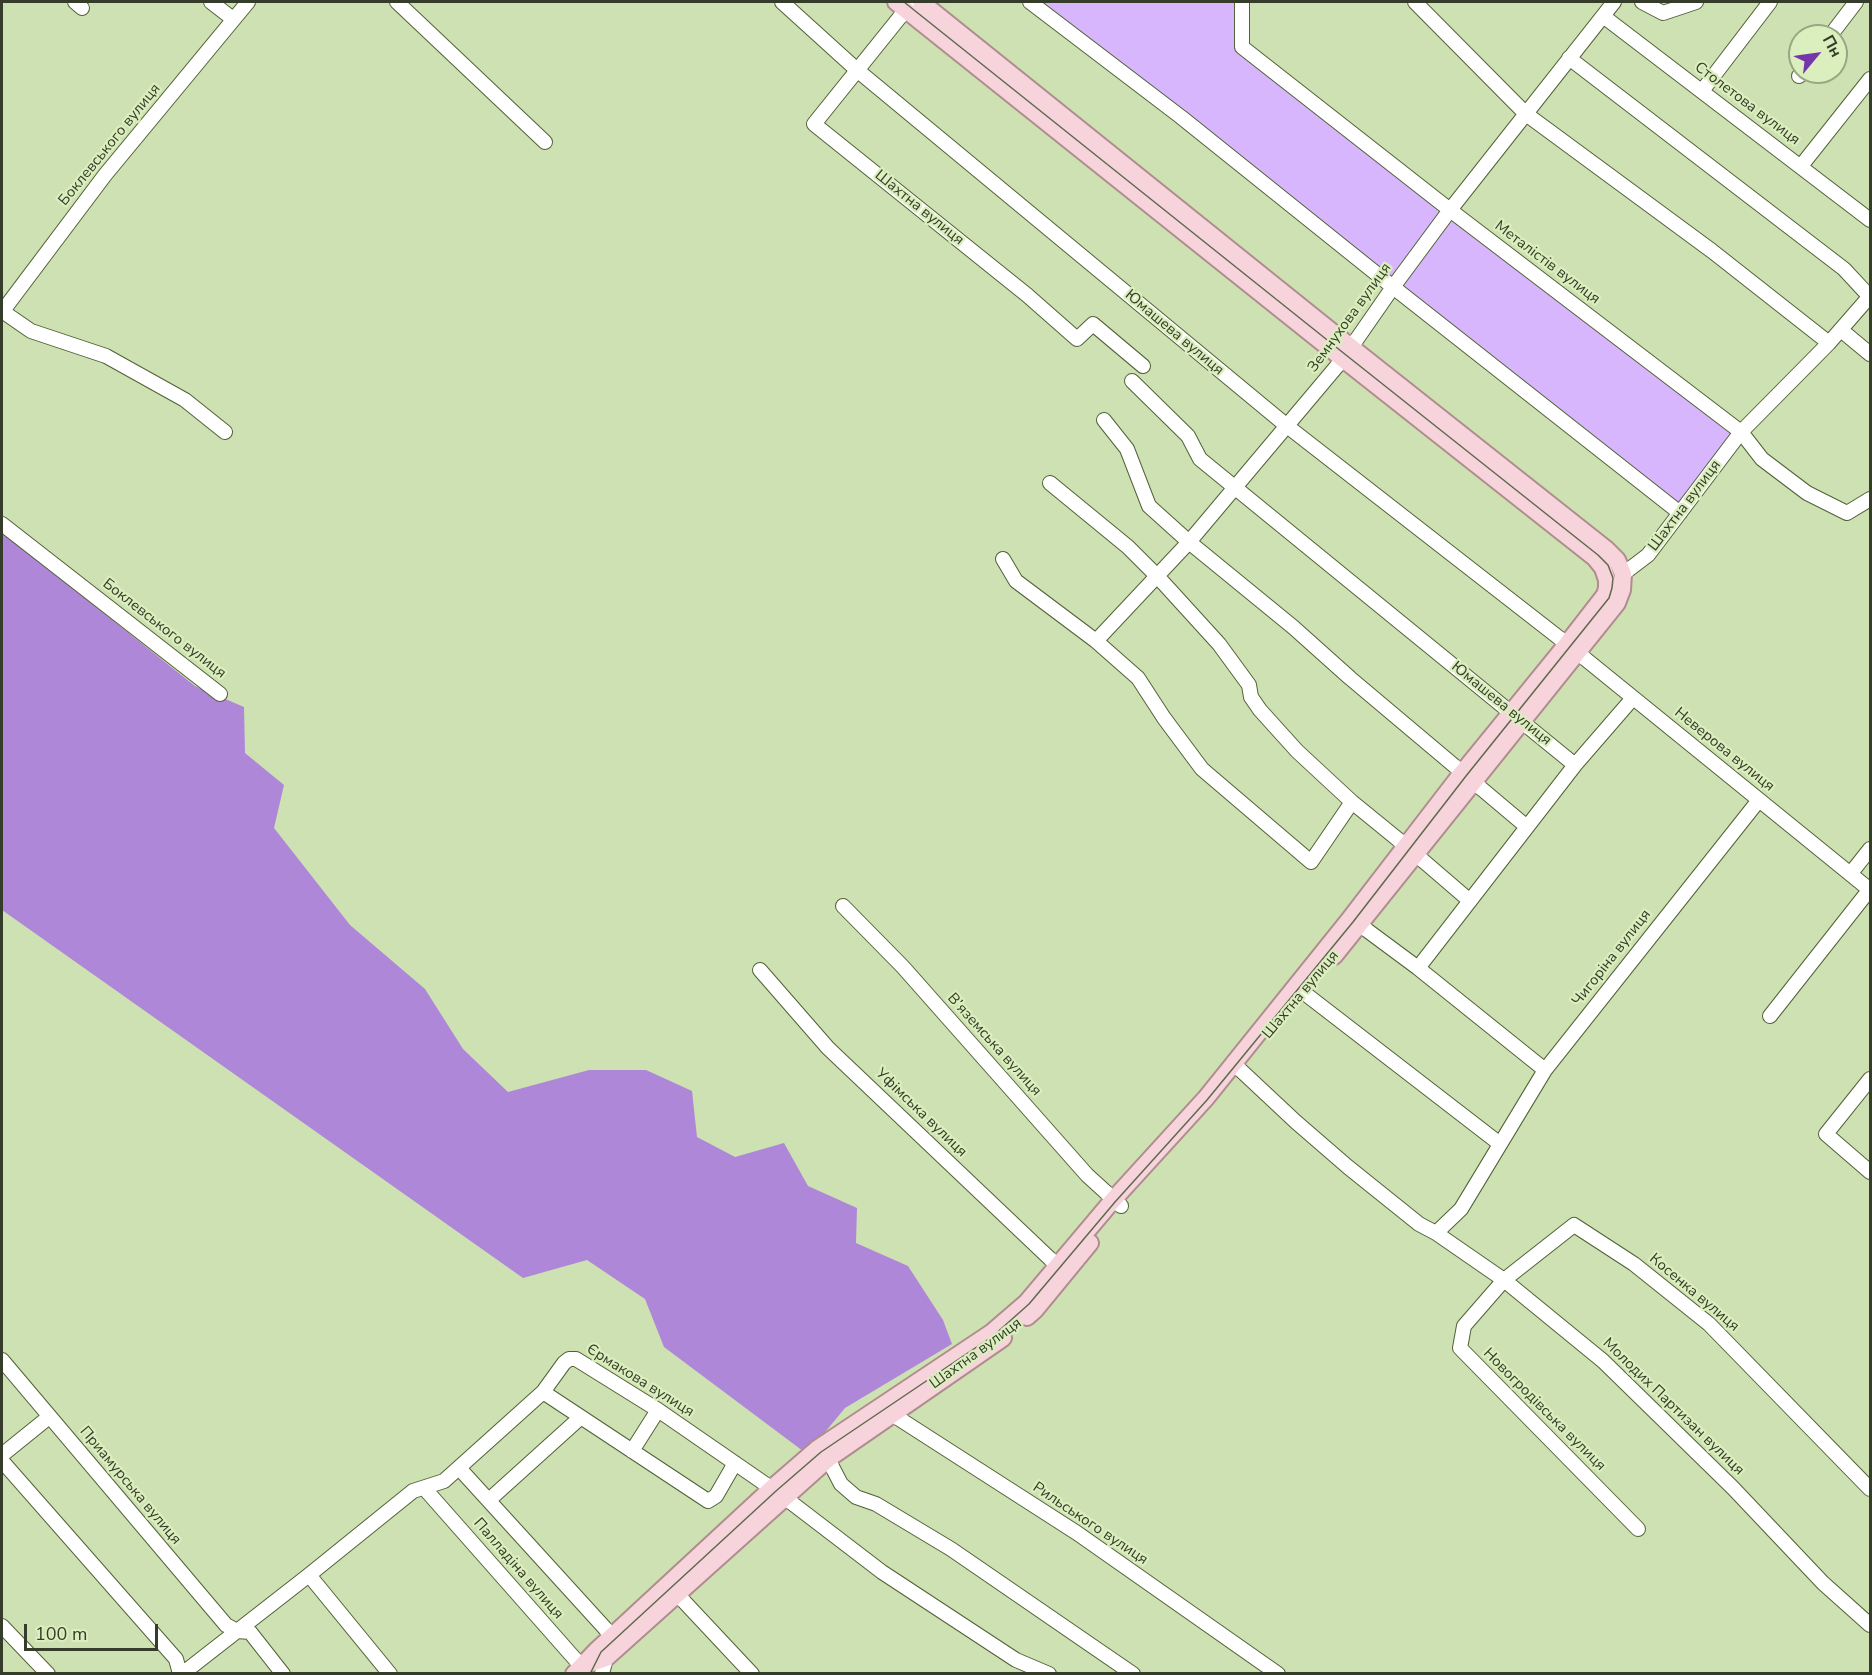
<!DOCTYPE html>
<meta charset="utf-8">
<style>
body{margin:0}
#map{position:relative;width:1872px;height:1675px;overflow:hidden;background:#cee1b2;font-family:"Nunito Sans",sans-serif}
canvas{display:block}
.frame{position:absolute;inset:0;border:3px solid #353c29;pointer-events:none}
.north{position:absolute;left:1788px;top:24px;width:60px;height:60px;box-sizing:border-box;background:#dbeebe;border:2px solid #99a782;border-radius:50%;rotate:61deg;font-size:16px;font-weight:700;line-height:24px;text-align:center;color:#353c29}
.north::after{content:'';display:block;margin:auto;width:21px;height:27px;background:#7636ab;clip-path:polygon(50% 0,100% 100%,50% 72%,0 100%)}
.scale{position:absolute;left:24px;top:1624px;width:134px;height:27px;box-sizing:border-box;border:3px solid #353c29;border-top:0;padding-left:8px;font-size:18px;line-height:21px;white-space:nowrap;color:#353c29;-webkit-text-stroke:4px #dbeebe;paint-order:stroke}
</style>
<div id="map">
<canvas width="1872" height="1675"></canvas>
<div class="frame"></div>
<div class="north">Пн</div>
<div class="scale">100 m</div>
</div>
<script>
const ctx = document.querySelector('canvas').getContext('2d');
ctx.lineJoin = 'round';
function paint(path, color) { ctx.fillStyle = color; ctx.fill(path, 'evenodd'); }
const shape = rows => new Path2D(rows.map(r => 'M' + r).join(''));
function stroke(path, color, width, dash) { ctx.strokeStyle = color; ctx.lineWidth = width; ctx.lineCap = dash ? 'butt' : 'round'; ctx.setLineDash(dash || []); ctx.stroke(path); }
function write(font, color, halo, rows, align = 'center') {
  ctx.font = font + ' "Nunito Sans",sans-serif'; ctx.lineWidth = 4.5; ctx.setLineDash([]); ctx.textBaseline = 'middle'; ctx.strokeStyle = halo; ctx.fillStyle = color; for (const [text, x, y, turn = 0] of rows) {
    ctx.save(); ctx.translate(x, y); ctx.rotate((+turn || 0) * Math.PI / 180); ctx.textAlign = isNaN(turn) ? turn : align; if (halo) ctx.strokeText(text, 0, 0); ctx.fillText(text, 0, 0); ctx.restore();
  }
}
paint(shape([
 [1037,2,1237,2,1238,50,1733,434,1677,507]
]), '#d7b6fe');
paint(shape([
 [2,532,195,686,244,707,245,753,284,785,274,828,350,925,425,989,463,1049,508,1092,589,1070,646,1070,692,1091,697,1137,735,1157,784,1143,808,1186,857,1208,856,1243,908,1266,943,1320,952,1344,845,1408,807,1454,664,1347,645,1299,587,1260,523,1278,2,910]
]), '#ae87d9');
const minor = shape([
 [75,2,82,8],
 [211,2,233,19],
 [397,2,545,142],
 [782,2,857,70,1287,426,1567,644,1870,890],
 [912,2,814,124,1027,295,1077,339,1093,324,1143,366],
 [1030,2,1181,117,1393,287,1680,513],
 [1242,2,1242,47,1450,210,1741,432,1762,459,1807,493,1847,513,1870,499],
 [1415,2,1526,114,1712,251,1829,343],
 [1642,2,1663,13,1696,2],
 [1603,16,1870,220],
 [1830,36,1856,2],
 [1569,58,1844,269,1870,297],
 [1799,76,1803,72],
 [1702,91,1770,2],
 [1801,166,1870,79],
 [2,311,31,331,106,356,185,400,225,432],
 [2,312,105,175,248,2],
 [1841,330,1870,354],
 [1132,381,1188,436,1200,459,1575,765],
 [1104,420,1127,449,1149,506,1189,542,1293,627,1350,678,1527,827],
 [1050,483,1128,547,1158,577,1219,644,1249,685,1251,697,1260,710,1297,751,1352,802,1406,846,1470,901],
 [2,524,220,694],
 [1003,559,1016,581,1096,641,1138,678,1164,718,1202,769,1311,862,1352,802],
 [1623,574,1648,555,1741,432,1829,343,1870,296],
 [1096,641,1189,542,1343,359,1393,287,1450,210,1614,2],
 [1851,873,1870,849],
 [843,906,903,967,1087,1175,1121,1206],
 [1351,921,1360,925,1418,968,1545,1070],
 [1418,968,1575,765,1633,698],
 [760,970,828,1048,1065,1273],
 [1303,992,1500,1144],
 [1770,1016,1870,889],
 [1233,1063,1296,1122,1348,1167,1419,1224,1436,1233,1504,1280,1603,1361,1733,1488,1823,1583,1870,1625],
 [1870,1079,1826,1134,1870,1172],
 [1436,1233,1461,1209,1545,1070,1759,800],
 [2,1360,226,1625,237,1631,250,1632,283,1674],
 [543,1392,708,1501,716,1496,735,1463],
 [884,1409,1077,1533,1278,1674],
 [632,1451,658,1410],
 [821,1452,828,1459,841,1484,856,1497,876,1504,951,1549,1133,1674],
 [2,1455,49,1417],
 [2,1461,176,1659,180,1674],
 [459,1468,612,1636],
 [425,1489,582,1667,583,1674],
 [489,1500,581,1417],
 [1638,1529,1460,1348,1464,1326,1504,1280,1574,1225,1634,1264,1709,1324,1870,1489],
 [309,1575,390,1674],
 [677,1594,752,1674],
 [2,1626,48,1674],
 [182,1674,309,1575,413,1491,444,1481,543,1392,564,1363,569,1359,576,1359,658,1410,784,1497,882,1572,1016,1660,1049,1674],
 [602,1674,606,1658]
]);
const major = shape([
 [921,2,1352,348,1606,549,1617,560,1623,574,1622,590,1617,603,1334,956],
 [1027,1317,1035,1310,1090,1243],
 [586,1665,606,1658,828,1459,1003,1338],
 [574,1674,598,1649,772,1488,817,1449,991,1333,1027,1302,1113,1200,1206,1098,1349,920,1462,773,1567,644,1605,595,1607,588,1607,580,1603,568,1595,558,1343,359,896,2]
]);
stroke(minor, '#526137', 16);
stroke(major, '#af8d8e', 20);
stroke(minor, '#fff', 14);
stroke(major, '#f7d4dc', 16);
stroke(shape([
 [590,1674,601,1652,776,1491,821,1452,993,1336,1029,1304,1115,1202,1207,1100,1353,922,1466,776,1609,598,1612,588,1613,578,1608,565,1598,555,1346,355,904,2]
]), '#5f694e', 1.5);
write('15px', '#353c29', '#dbeebe', [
 ["Столетова вулиця",1747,104,37],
 ["Боклевського вулиця",110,145,-51],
 ["Шахтна вулиця",919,208,39],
 ["Металістів вулиця",1547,263,37],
 ["Земнухова вулиця",1350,318,-54],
 ["Юмашева вулиця",1174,333,40],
 ["Шахтна вулиця",1685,506,-53],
 ["Боклевського вулиця",164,629,38],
 ["Юмашева вулиця",1501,704,39],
 ["Неверова вулиця",1724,750,39],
 ["Чигоріна вулиця",1612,958,-52],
 ["Шахтна вулиця",1301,995,-50],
 ["В’яземська вулиця",994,1045,48],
 ["Уфімська вулиця",921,1113,44],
 ["Косенка вулиця",1694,1293,40],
 ["Шахтна вулиця",976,1354,-36],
 ["Єрмакова вулиця",640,1381,32],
 ["Молодих Партизан вулиця",1673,1407,44],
 ["Новогродівська вулиця",1544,1410,45],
 ["Приамурська вулиця",130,1486,50],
 ["Рильського вулиця",1090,1524,34],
 ["Палладіна вулиця",518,1569,49]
]);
</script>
